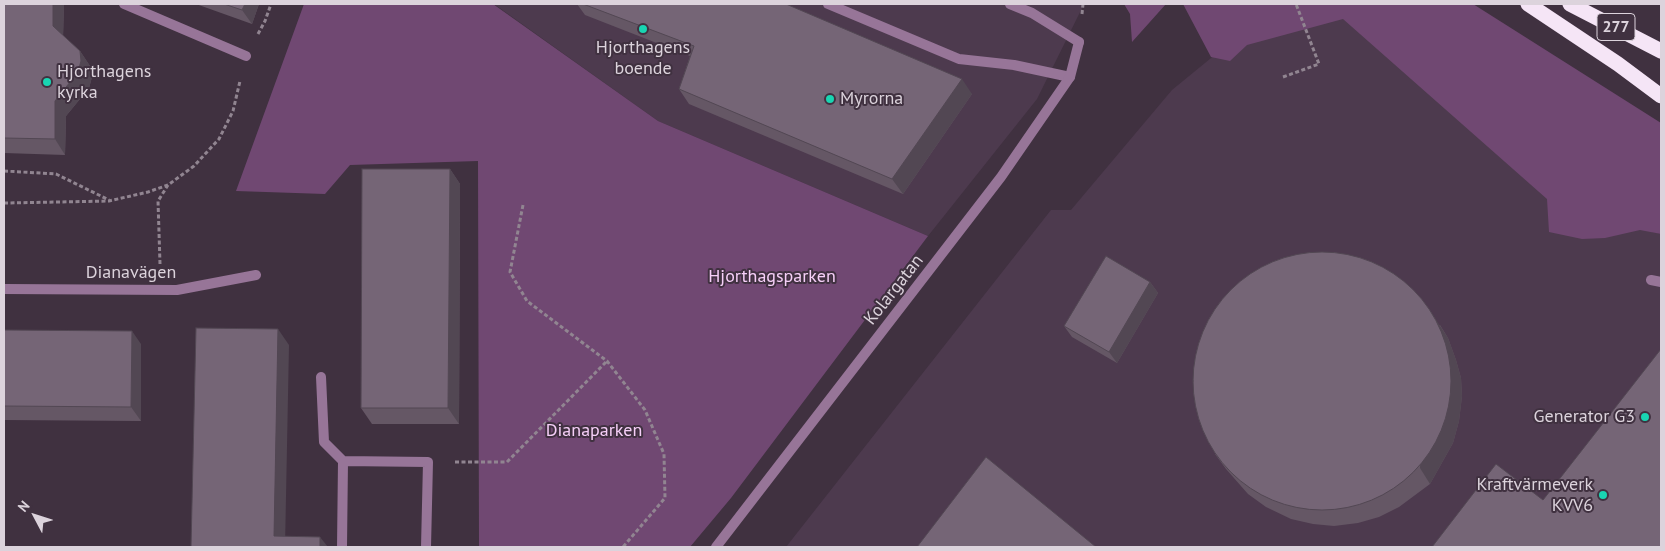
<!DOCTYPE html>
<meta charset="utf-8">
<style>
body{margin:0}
#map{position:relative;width:1665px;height:551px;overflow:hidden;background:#403140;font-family:"PT Sans",sans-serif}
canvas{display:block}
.frame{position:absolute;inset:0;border:5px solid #dcd3dc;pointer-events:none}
.north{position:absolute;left:10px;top:491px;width:50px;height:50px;-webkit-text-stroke:4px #403140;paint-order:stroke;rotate:310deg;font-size:14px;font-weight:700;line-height:20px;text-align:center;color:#dcd3dc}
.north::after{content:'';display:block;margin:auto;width:18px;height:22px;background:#dcd3dc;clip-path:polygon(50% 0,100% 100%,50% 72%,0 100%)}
</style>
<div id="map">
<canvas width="1665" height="551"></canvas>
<div class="frame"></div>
<div class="north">N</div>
</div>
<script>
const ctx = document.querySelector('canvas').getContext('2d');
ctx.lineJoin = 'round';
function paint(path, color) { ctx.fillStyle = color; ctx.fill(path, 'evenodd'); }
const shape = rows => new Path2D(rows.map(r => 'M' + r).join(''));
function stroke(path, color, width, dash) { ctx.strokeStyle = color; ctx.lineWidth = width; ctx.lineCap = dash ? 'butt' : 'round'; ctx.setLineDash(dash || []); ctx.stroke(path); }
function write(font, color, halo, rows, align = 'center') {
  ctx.font = font + ' "PT Sans",sans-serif'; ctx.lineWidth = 4; ctx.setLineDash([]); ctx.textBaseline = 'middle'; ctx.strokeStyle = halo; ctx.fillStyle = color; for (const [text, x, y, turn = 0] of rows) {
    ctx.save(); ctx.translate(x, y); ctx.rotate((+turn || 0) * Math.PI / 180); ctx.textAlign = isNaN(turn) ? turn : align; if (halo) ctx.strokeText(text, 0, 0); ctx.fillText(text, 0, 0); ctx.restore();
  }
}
paint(shape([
 [494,4,1084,4,1037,99,928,236,658,121],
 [1351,4,1652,232,1661,234,1661,547,786,547,1051,210,1071,210,1172,90,1216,54]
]), '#4d3a4e');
paint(shape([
 [304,4,493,4,658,121,928,236,731,498,690,547,479,547,478,161,350,165,325,194,236,191],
 [1124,4,1166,4,1132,42,1130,14],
 [1183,4,1473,4,1661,123,1661,234,1640,230,1605,238,1582,239,1549,232,1547,199,1343,19,1247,45,1230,61,1211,57]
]), '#704872');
stroke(shape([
 [1082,14,1083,4],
 [258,34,265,21,271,4],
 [1283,77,1319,64,1296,4],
 [4,171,56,174,109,200],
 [4,203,109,201,148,192,168,185],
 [523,205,510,272,527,301,607,361,645,410,664,454,665,498,623,547],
 [160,264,158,201,168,185,194,166,219,139,233,111,240,81],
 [455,462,507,462,607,361]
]), '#918591', 3, [4, 2.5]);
stroke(shape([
 [124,4,246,56],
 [828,4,959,59,1014,65,1070,77],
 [1010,4,1032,13,1079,42],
 [1651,280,1661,282],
 [321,377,324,442,343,461],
 [342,547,343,461,428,462,426,547]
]), '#977598', 10);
stroke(shape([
 [4,289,177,290,256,275],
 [716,547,1001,177,1070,77,1079,42]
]), '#977598', 10);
stroke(shape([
 [1528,4,1618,64,1661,96],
 [1570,4,1661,51]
]), '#f5e5f6', 15);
paint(shape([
 [4,4,64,4,63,36,80,51,90,66,92,77,89,88,66,116,65,155,4,153],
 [196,4,259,4,252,24],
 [577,4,786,4,972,94,903,194,689,104,679,89,690,56,585,15],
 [450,169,460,184,459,424,372,424,361,408],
 [1150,282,1158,293,1117,363,1072,337,1064,326],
 [1440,325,1448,338,1456,360,1461,378,1462,396,1459,421,1453,443,1430,484,1399,507,1379,517,1358,523,1334,526,1313,524,1291,519,1266,507,1248,494,1226,469,1215,454],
 [4,330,141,344,141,421,4,420]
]), '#655765');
paint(shape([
 [53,4,64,4,63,41,53,26],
 [245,4,259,4,252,24,242,10],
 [80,51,90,66,92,77,89,88,66,116,65,155,55,139,55,101],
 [962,79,972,94,903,194,892,179],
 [450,169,460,184,459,424,448,408],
 [1150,282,1158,293,1117,363,1109,352],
 [1429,309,1448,338,1456,360,1461,378,1462,396,1459,421,1453,443,1430,484,1420,468],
 [278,329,289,345,285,547,274,536],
 [132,331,141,344,141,421,131,407],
 [320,537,328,547,320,547]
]), '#524753');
const building = shape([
 [4,4,53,4,53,26,80,51,81,61,78,72,55,101,55,139,4,138,4,4],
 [224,4,245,4,242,10,224,4],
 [583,4,786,4,962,79,892,179,679,89,694,46,583,4],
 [362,169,450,169,448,408,361,408,362,169],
 '1193 381a129 129 0 1 1 258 0a129 129 0 1 1-258 0Z',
 [1106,256,1150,282,1109,352,1064,326,1106,256],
 [196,328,278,329,274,536,320,537,320,547,191,547,196,328],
 [4,330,132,331,131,407,4,406,4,330],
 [1661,349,1661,547,1432,547,1496,464,1543,500,1661,349],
 [986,457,1096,547,917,547,986,457]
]);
paint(building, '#756576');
stroke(building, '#524753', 1);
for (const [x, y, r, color] of [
 [643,29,5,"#19d5b2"],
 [47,82,5,"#19d5b2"],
 [830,99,5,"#19d5b2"],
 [1645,417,5,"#19d5b2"],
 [1603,495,5,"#19d5b2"]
]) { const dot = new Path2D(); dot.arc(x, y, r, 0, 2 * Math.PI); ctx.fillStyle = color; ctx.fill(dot); stroke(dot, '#403140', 2); }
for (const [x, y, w] of [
 [1616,27,38]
]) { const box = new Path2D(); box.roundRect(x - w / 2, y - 13.5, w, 27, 4); ctx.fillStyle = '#403140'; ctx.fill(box); stroke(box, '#dcd3dc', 1); }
write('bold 16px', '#dcd3dc', null, [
 ["277",1616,27]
]);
write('18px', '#dcd3dc', '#403140', [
 ["Hjorthagens",643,48,"center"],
 ["boende",643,69,"center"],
 ["Hjorthagens",57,72],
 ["kyrka",57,93],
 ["Myrorna",840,99],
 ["Generator G3",1635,417,"right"],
 ["Kraftvärmeverk",1593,485,"right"],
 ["KVV6",1593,506,"right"]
], 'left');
write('18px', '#dcd3dc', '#403140', [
 ["Dianavägen",131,273],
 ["Kolargatan",894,290,-52]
]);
write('18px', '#f6cff8', '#403140', [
 ["Hjorthagsparken",772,277],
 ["Dianaparken",594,431]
]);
</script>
